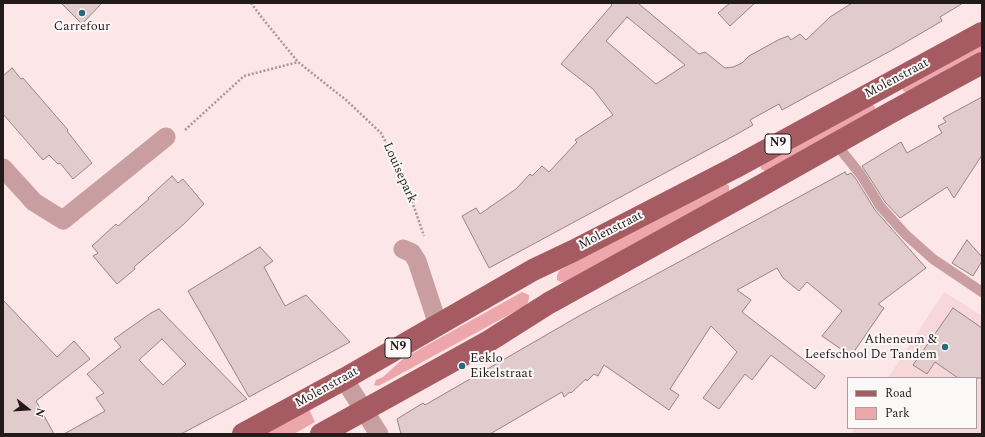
<!DOCTYPE html>
<style>
body{margin:0}
#map{position:relative;width:985px;height:437px;overflow:hidden;background:#fde6e7;font-family:Spectral,serif}
canvas{display:block}
.frame{position:absolute;inset:0;border:4px solid #231b1b;pointer-events:none}
.legend{position:absolute;left:847px;top:377px;width:130px;height:52px;box-sizing:border-box;background:#fdf8f8;border:1px solid #a6a0a0;margin:0;padding:5px 7px;list-style:none;font-size:12px;color:#231b1b}
.legend li{display:flex;align-items:center;gap:8px;height:20px}
.legend b{width:20px;border:1px solid #a6a0a0}
.north{position:absolute;left:8px;top:389px;width:40px;height:40px;-webkit-text-stroke:3px #fdf8f8;paint-order:stroke;rotate:107deg;font-size:11px;font-weight:700;line-height:16px;text-align:center;color:#231b1b}
.north::after{content:'';display:block;margin:auto;width:14px;height:18px;background:#231b1b;clip-path:polygon(50% 0,100% 100%,50% 72%,0 100%)}
</style>
<div id="map">
<canvas width="985" height="437"></canvas>
<div class="frame"></div>
<ul class="legend">
<li><b style="height:5px;background:#a65b62"></b>Road</li>
<li><b style="height:11px;background:#eda7ac"></b>Park</li>
</ul>
<div class="north">N</div>
</div>
<script>
const ctx = document.querySelector('canvas').getContext('2d');
ctx.lineJoin = 'round';
function paint(path, color) { ctx.fillStyle = color; ctx.fill(path, 'evenodd'); }
const shape = rows => new Path2D(rows.map(r => 'M' + r).join(''));
function stroke(path, color, width, dash) { ctx.strokeStyle = color; ctx.lineWidth = width; ctx.lineCap = dash ? 'butt' : 'round'; ctx.setLineDash(dash || []); ctx.stroke(path); }
function write(font, color, halo, rows, align = 'center') {
  ctx.font = font + ' Spectral,serif'; ctx.lineWidth = 4; ctx.setLineDash([]); ctx.textBaseline = 'middle'; ctx.strokeStyle = halo; ctx.fillStyle = color; for (const [text, x, y, turn = 0] of rows) {
    ctx.save(); ctx.translate(x, y); ctx.rotate((+turn || 0) * Math.PI / 180); ctx.textAlign = isNaN(turn) ? turn : align; if (halo) ctx.strokeText(text, 0, 0); ctx.fillText(text, 0, 0); ctx.restore();
  }
}
paint(shape([
 [944,292,982,316,982,434,851,434,855,428,976,428,976,378,888,378]
]), '#f7d7d9');
paint(shape([
 [982,41,982,54,908,93,903,91,903,86],
 [872,104,875,107,875,111,765,171,761,169,760,164],
 [721,183,725,183,729,186,729,191,567,282,561,282,557,280,557,275,560,270],
 [522,292,529,295,529,298,528,303,525,306,384,383,378,386,374,385,376,380,383,377,404,358],
 [308,407,315,422,294,434,259,434]
]), '#eda7ac');
const building = shape([
 [61,3,102,3,82,24,61,3],
 [610,3,640,3,639,4,699,54,705,52,725,68,733,67,742,63,749,56,778,40,788,36,791,40,800,34,806,40,830,17,852,3,963,3,940,17,942,21,894,49,782,110,779,104,750,120,753,125,739,133,489,268,462,216,476,208,480,214,516,189,530,174,532,176,542,166,549,172,577,142,575,140,613,115,593,89,561,64,612,5,610,3],
 [627,17,643,30,685,65,656,84,606,41,627,17],
 [730,3,755,3,730,26,718,13,730,3],
 [12,68,21,79,23,78,68,130,67,131,92,163,73,179,60,163,58,164,49,155,43,160,3,114,3,76,12,68],
 [982,97,982,155,954,198,947,187,900,218,885,202,866,172,862,166,901,142,907,153,942,133,938,126,946,122,943,118,982,97],
 [845,172,847,175,851,173,856,179,875,210,926,268,878,304,884,308,851,356,822,336,842,311,807,282,799,291,783,278,777,268,737,290,751,300,742,312,825,376,815,389,771,355,752,380,745,374,719,409,703,398,737,352,711,326,670,389,679,395,669,410,604,365,598,376,594,374,587,381,586,379,571,393,570,392,564,397,562,392,490,434,401,434,397,419,423,403,425,405,579,316,845,172],
 [172,176,178,183,183,179,204,204,184,224,134,267,135,269,117,284,93,256,98,253,92,246,116,224,118,226,149,199,148,198,172,176],
 [967,240,982,257,982,261,973,276,952,263,967,240],
 [260,247,273,261,264,267,285,306,306,295,350,342,249,397,188,291,260,247],
 [3,300,57,357,74,341,90,359,36,401,54,434,3,434,3,300],
 [953,308,982,328,982,378,958,378,935,362,927,374,913,365,953,308],
 [159,309,247,399,181,434,64,434,105,411,96,398,104,393,87,374,121,347,114,339,151,313,159,309],
 [162,339,186,364,163,385,139,360,162,339]
]);
paint(building, '#e1cbcc');
stroke(building, '#988384', 1);
stroke(shape([
 [251,3,263,19,298,62,346,100,381,133,403,175,424,236],
 [185,130,244,76,298,62]
]), '#a99798', 2.5, [2, 2]);
stroke(shape([
 [836,144,861,175,880,206,906,235,933,259,982,292]
]), '#c99ea0', 10);
stroke(shape([
 [3,168,34,202,63,220,166,137],
 [403,249,412,253,417,261,438,325],
 [344,379,379,434]
]), '#c99ea0', 19);
stroke(shape([
 [243,434,344,379,533,270,573,251,734,168,982,33],
 [321,434,489,341,549,303,748,193,890,113,982,63]
]), '#a65b62', 22);
for (const [x, y, r, color] of [
 [82,13,4,"#2a687e"],
 [945,347,4,"#2a687e"],
 [462,366,4,"#2a687e"]
]) { const dot = new Path2D(); dot.arc(x, y, r, 0, 2 * Math.PI); ctx.fillStyle = color; ctx.fill(dot); stroke(dot, '#fdf8f8', 1.5); }
for (const [x, y, w] of [
 [778,144,26],
 [398,348,26]
]) { const box = new Path2D(); box.roundRect(x - w / 2, y - 10, w, 20, 3); ctx.fillStyle = '#fdf8f8'; ctx.fill(box); stroke(box, '#231b1b', 1); }
write('bold 12px', '#231b1b', null, [
 ["N9",778,144],
 ["N9",398,348]
]);
write('13px', '#231b1b', '#fdf8f8', [
 ["Carrefour",82,27],
 ["Atheneum &",937,340,"right"],
 ["Leefschool De Tandem",937,355,"right"],
 ["Eeklo",470,359,"left"],
 ["Eikelstraat",470,374,"left"]
]);
write('13px', '#231b1b', '#fdf8f8', [
 ["Molenstraat",897,79,-28],
 ["Louisepark",399,173,66],
 ["Molenstraat",611,231,-27],
 ["Molenstraat",327,388,-29]
]);
</script>
